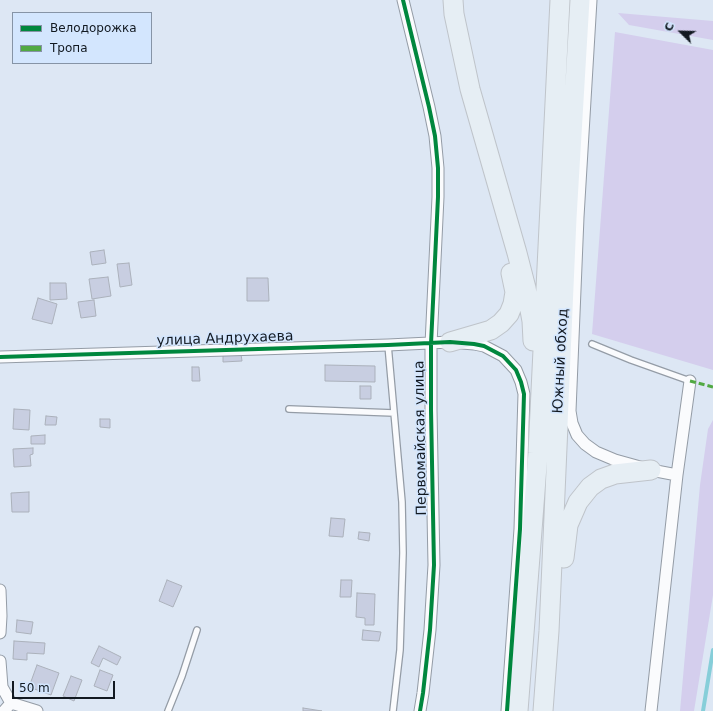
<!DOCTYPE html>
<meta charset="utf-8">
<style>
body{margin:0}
#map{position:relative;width:713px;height:711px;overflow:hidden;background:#dde7f4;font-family:"DejaVu Sans",sans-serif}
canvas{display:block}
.legend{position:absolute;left:12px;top:12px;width:140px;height:52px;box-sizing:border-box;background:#d3e6fe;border:1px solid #8694a6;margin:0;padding:5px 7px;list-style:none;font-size:12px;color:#121921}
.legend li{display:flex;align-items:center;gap:8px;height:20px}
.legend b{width:20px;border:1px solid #8694a6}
.north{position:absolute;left:661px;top:12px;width:40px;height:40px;-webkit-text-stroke:3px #d3e6fe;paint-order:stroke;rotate:293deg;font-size:11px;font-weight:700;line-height:16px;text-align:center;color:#121921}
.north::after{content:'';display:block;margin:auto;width:14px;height:18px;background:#121921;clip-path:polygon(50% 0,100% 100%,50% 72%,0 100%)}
.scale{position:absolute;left:12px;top:681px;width:103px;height:18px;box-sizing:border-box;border:2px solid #121921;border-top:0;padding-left:5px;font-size:12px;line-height:14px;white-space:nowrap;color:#121921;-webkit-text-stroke:3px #d3e6fe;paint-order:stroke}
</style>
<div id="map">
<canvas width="713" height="711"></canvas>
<ul class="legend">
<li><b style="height:5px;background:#00873e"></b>Велодорожка</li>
<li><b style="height:5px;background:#51a943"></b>Тропа</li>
</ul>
<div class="north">С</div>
<div class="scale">50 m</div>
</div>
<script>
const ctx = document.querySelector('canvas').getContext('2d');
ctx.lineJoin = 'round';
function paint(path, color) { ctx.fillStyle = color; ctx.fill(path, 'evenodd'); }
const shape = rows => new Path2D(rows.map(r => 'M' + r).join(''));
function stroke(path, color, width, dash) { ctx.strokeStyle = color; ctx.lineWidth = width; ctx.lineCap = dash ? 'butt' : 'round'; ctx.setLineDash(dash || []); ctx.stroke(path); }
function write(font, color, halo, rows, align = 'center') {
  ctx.font = font + ' "DejaVu Sans",sans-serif'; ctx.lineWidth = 3; ctx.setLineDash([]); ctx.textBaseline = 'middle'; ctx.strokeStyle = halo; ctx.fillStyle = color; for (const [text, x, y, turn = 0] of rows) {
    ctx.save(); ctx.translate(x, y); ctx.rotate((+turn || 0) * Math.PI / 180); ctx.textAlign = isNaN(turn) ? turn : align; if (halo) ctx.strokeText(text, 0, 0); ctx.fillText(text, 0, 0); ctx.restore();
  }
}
paint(shape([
 [618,13,713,21,713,40,629,25],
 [615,32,713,50,713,370,592,334],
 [713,420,713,595,694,711,680,711,700,485,708,429]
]), '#d4ceed');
stroke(shape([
 [703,711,713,650]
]), '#86ced9', 4);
const building = shape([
 [104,250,106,263,92,265,90,252,104,250],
 [129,263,132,285,120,287,117,264,129,263],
 [108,277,111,296,92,299,89,279,108,277],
 [247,278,268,278,269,301,247,301,247,278],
 [50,283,66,283,67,299,50,300,50,283],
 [38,298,57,304,52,324,32,319,38,298],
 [94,300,96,316,81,318,78,302,94,300],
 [241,354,242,361,223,362,223,355,241,354],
 [325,365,375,366,375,382,325,381,325,365],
 [192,367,199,367,200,381,192,381,192,367],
 [360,386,371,386,371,399,360,399,360,386],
 [14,409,30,410,29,430,13,429,14,409],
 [46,416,57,417,56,425,45,425,46,416],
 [100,419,110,419,110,428,100,427,100,419],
 [45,435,45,444,31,444,31,436,45,435],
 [33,448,33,454,30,455,31,466,14,467,13,449,33,448],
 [29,492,29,512,12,512,11,493,29,492],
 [331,518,345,519,343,537,329,536,331,518],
 [359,532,370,533,369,541,358,539,359,532],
 [167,580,182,586,173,607,159,601,167,580],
 [341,580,352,580,351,597,340,597,341,580],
 [357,593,375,594,374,625,365,625,365,618,356,617,357,593],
 [17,620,33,622,31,634,16,632,17,620],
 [363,630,381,632,379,641,362,640,363,630],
 [14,641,45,643,44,654,27,653,27,660,13,659,14,641],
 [99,646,121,657,117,665,103,658,99,667,91,663,99,646],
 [37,665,59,673,51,695,29,687,37,665],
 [100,670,113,675,107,691,94,686,100,670],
 [71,676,82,680,74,701,63,696,71,676],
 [303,708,322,711,303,711,303,708]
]);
paint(building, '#c8cee1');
stroke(building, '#abb1bb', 1);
const service = shape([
 [592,344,631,360,690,381],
 [388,345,402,502,403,553,400,650,393,711],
 [289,409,394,413],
 [168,711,182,676,197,630]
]);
const minor = shape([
 [403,0,429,107,435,136,438,168,438,197,431,344,431,410,434,565,430,630,423,693,420,711],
 [591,0,578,217,570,411,572,423,577,435,585,444,596,452,615,460,651,470,677,475],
 [0,357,388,345,450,342,474,344,484,346,503,356,516,370,521,382,524,394,520,529,507,711],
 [0,590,1,616,0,633],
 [0,661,2,687,11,703,4,711],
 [11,703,37,711],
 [651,711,677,475,690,381]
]);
const trunk = shape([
 [453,0,454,14,470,89,517,253,526,288,532,321,533,341],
 [450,342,491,330,501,323,509,314,513,304,515,292,511,273],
 [564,558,568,525,578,502,590,487,601,479,615,474,651,470],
 [518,711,538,453,560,0],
 [543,711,549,631,567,218,580,0]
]);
stroke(service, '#949ca6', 8);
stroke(minor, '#949ca6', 13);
stroke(trunk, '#bfc4ca', 21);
stroke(service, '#fafbfd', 5.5);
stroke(minor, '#fafbfd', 11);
stroke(trunk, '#e6eef4', 19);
stroke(shape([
 [690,381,713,387]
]), '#51a943', 3, [6, 3]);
stroke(shape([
 [403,0,429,107,435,136,438,168,438,197,431,344,431,410,434,565,430,630,423,693,420,711],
 [0,357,388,345,450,342,474,344,484,346,503,356,516,370,521,382,524,394,520,529,507,711]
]), '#00873e', 4);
write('14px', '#121921', '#d3e6fe', [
 ["улица Андрухаева",225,339,-2],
 ["Южный обход",561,361,-87],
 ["Первомайская улица",421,438,-91]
]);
</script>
